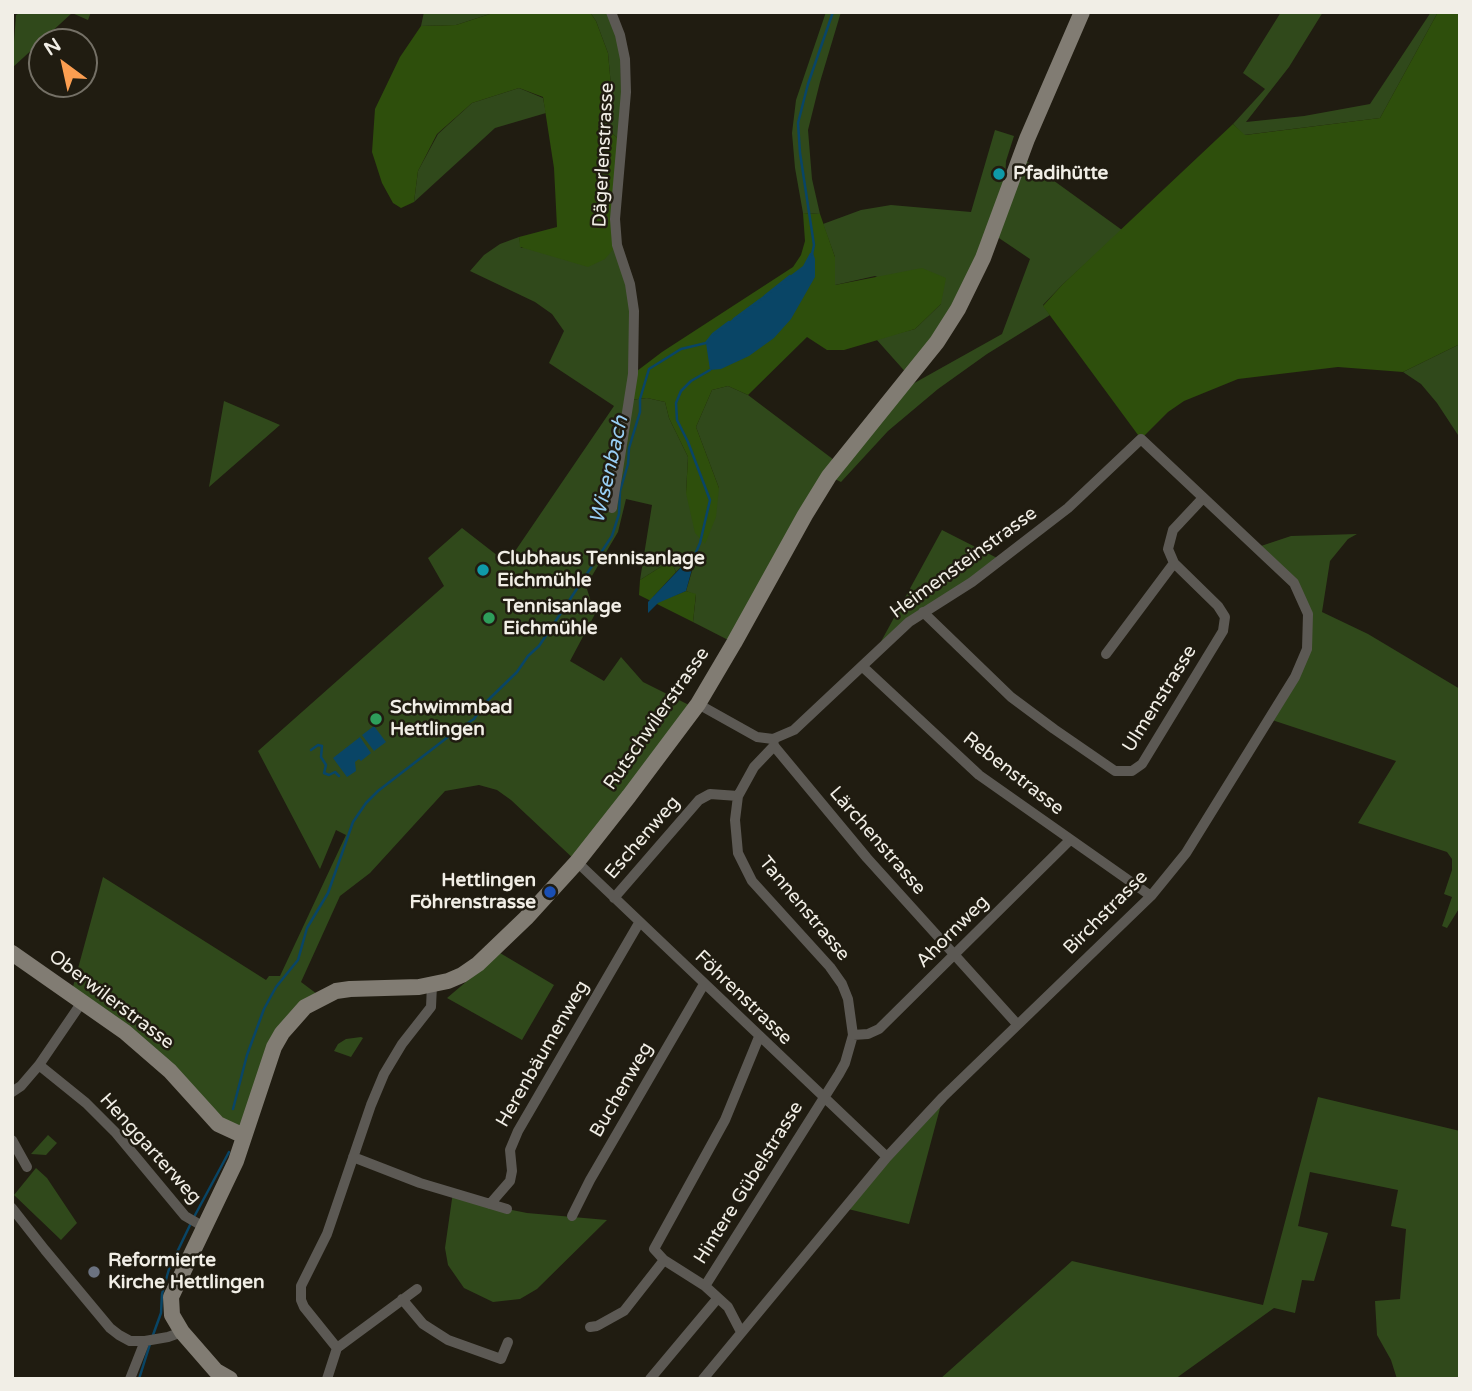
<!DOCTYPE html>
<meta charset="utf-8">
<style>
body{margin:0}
#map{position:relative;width:1472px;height:1391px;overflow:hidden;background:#201c11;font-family:"Varela Round",sans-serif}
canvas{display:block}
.frame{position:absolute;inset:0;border:14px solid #f1eee6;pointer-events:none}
.north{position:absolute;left:28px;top:28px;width:70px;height:70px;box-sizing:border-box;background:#201c11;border:2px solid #747066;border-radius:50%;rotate:327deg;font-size:19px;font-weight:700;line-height:28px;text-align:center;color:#f1eee6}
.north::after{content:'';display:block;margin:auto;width:24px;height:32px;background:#fb9e51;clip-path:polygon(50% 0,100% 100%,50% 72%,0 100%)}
</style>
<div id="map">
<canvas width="1472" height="1391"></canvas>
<div class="frame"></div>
<div class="north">N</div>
</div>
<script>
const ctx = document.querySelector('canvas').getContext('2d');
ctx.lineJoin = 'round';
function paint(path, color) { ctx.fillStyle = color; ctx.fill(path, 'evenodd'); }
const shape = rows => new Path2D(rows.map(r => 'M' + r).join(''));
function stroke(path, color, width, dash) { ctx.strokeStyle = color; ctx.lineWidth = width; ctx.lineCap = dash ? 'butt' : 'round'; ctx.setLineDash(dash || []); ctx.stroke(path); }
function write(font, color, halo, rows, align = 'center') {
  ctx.font = font + ' "Varela Round",sans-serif'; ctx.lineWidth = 5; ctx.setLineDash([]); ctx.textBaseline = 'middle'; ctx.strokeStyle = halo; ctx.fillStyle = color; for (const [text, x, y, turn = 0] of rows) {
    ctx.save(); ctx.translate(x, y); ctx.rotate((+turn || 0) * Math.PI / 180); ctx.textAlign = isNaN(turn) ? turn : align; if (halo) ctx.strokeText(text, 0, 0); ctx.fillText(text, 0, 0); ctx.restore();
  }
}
paint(shape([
 [22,12,91,12,88,20,72,13,12,68,16,15],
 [424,12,496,12,456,25,421,26],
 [590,12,611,12,620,35,622,142,600,122,611,86,608,53,596,21],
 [826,12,841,12,820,82,808,130,812,179,820,214,803,213,795,168,792,133,796,100],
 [1281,12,1323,12,1289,67,1246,122,1304,116,1370,104,1431,12,1438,12,1380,118,1244,135,1233,124,1265,89,1243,73],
 [519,88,543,98,546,113,495,128,414,202,418,171,438,134,472,103],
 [995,130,1014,136,1006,161,1005,181,1021,157,1122,230,1062,285,1043,305,1050,315,987,354,938,389,888,431,841,482,829,476,734,643,693,622,696,595,686,591,692,571,691,557,676,572,667,553,662,566,640,580,652,505,626,499,618,532,586,586,595,614,570,661,604,681,621,657,643,682,695,708,577,862,511,800,497,790,479,785,445,791,370,873,340,896,301,982,321,997,292,1019,244,1136,200,1106,71,994,103,877,266,980,269,976,280,976,346,835,336,830,320,869,258,751,444,586,428,558,462,528,507,563,614,406,549,363,564,331,552,314,535,302,470,271,484,255,500,244,519,237,521,248,617,245,630,284,630,400,647,398,665,402,669,418,688,457,686,493,719,488,696,427,712,390,728,386,748,395,838,463,909,386,1002,334,1030,259,993,234,983,258,909,376,876,339,915,329,941,304,875,276,835,285,835,257,823,224,861,210,891,205,971,212],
 [1460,344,1460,438,1437,403,1421,384,1403,372],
 [224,401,280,425,209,487],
 [942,530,1001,560,923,611,872,658],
 [1357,534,1348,539,1330,561,1322,612,1368,634,1460,689,1460,907,1447,928,1442,926,1452,897,1444,894,1452,870,1452,859,1447,852,1358,823,1396,761,1269,719,1307,649,1308,614,1294,583,1258,547,1291,536],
 [500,953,554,985,522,1040,447,998],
 [361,1037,363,1038,351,1057,334,1051,338,1044,346,1039],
 [943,1097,909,1224,844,1208],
 [1318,1097,1460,1131,1460,1379,1397,1379,1391,1360,1377,1335,1375,1301,1400,1299,1406,1229,1391,1226,1398,1190,1310,1172,1298,1226,1328,1233,1314,1281,1302,1280,1295,1313,1274,1308,1175,1379,940,1379,1072,1261,1263,1305],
 [48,1135,57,1143,46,1155,31,1154],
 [36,1168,47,1178,77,1223,61,1240,14,1195],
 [453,1192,507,1209,527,1213,607,1220,537,1289,520,1299,493,1302,464,1288,448,1265,445,1248]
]), '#30491b');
paint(shape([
 [496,12,590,12,596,21,608,53,611,86,600,122,622,142,617,245,605,259,588,267,520,247,519,237,557,227,554,168,543,97,519,88,472,103,437,134,418,171,414,202,401,208,393,203,382,183,372,152,375,109,400,57,421,26,456,25],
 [1438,12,1460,12,1460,344,1403,372,1338,367,1238,379,1184,401,1168,412,1141,439,1043,306,1062,285,1233,124,1245,135,1380,118],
 [803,213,820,214,835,257,835,285,922,268,946,278,941,304,915,329,844,350,827,350,807,337,748,395,728,386,712,390,696,427,719,488,716,517,705,544,695,533,686,493,688,457,669,418,665,402,647,398,629,400,633,374,662,352,793,267,801,255,805,241],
 [667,552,676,572,653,597,668,598,686,591,696,594,693,622,639,595,640,580,662,566]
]), '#2e4f0c');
paint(shape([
 [810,253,813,253,815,259,815,277,791,319,774,338,749,356,721,369,710,370,706,343,713,334,803,266],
 [691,557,695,558,686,591,658,603,648,613,648,602],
 [374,726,386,742,374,751,362,735],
 [360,737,371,753,361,761,359,759,355,762,356,771,347,777,333,758]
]), '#094566');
stroke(shape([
 [812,254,814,245,800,153,798,123,808,84,833,12],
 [765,296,790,276],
 [734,319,760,300],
 [694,557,700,543,710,500,688,442,677,420,676,403,681,391,691,381,710,370],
 [311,750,318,745,322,746,321,757,326,765,324,773,329,775,335,772,339,776],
 [233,1109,247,1055,264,1009,276,987,298,960,307,928,328,893,353,822,366,803,378,791,457,730,474,719,483,705,517,672,528,656,539,646,612,536,619,514,620,491,628,464,629,448,640,412,640,399,649,369,681,349,706,343,713,334,729,322],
 [194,1217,229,1152],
 [153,1335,161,1313,162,1294,169,1269,191,1223],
 [139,1379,150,1344]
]), '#094566', 2.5);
stroke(shape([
 [611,12,620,35,625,59,626,92,615,219,617,245,630,284,634,311,633,374,612,508],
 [923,612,1011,697,1054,729,1115,771,1132,771,1142,764,1223,631,1225,617,1218,606,1174,563,1168,549,1173,530,1203,498],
 [1106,654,1174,563],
 [863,667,979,775,1151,896],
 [698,704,757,737,773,739,774,746,867,858,1017,1024],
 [577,862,887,1157],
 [614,898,699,800,710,794,738,796],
 [853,1035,868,1034,879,1029,1070,840],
 [39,1065,86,1103,116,1133,185,1216,204,1227],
 [12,1092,21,1086,39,1065,82,1002],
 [12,1140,27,1167],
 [353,1157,420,1183,507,1209],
 [490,1204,510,1181,512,1171,510,1150,518,1131,639,923],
 [12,1208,45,1250,110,1328,119,1335,130,1341,145,1341,168,1337,182,1332],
 [572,1216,590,1180,704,984],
 [705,1286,839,1074,845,1063,853,1035,848,999,842,984,830,967,752,881,738,853,735,820,738,796,754,767,774,746],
 [402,1299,423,1324,448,1340,501,1359,508,1342],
 [590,1327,597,1326,624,1311,664,1260],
 [741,1332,728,1307,705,1286,664,1260,654,1249,725,1120,759,1037],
 [337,1348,417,1289],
 [130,1379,145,1341],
 [327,1379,337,1348,304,1307,301,1300,301,1286,327,1234,371,1105,384,1074,402,1044,431,1007,432,985],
 [650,1379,717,1299],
 [703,1379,887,1157,943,1097,1151,896,1186,853,1295,677,1307,649,1308,614,1294,583,1141,439,1068,508,972,582,909,622,794,730,773,739]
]), '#5c5954', 10);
stroke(shape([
 [12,953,125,1032,170,1071,218,1124,244,1136],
 [230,1379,216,1371,182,1332,172,1315,171,1297,236,1161,274,1047,282,1033,305,1007,336,991,350,989,419,987,448,981,462,975,478,964,526,918,577,862,629,796,698,704,734,643,805,515,829,476,937,342,958,309,983,258,1027,139,1082,12]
]), '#817c73', 16);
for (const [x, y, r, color] of [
 [999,174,7,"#0f9aa8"],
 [483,570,7,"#0f9aa8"],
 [489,618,7,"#2e9e5b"],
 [376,719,7,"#2e9e5b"],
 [550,892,7,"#1a4fb4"],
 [94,1272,7,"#6b7280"]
]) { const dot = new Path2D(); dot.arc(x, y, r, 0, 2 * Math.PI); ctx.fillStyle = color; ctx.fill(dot); stroke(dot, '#201c11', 2.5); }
write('19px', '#f1eee6', '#201c11', [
 ["Dägerlenstrasse",604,155,-87],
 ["Heimensteinstrasse",964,563,-36],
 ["Ulmenstrasse",1160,699,-58],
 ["Rutschwilerstrasse",657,719,-55],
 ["Rebenstrasse",1013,774,38],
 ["Eschenweg",643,838,-49],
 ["Lärchenstrasse",877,841,49],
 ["Tannenstrasse",804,909,50],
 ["Birchstrasse",1106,913,-45],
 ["Ahornweg",953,932,-45],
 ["Föhrenstrasse",743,998,44],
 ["Oberwilerstrasse",111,1000,37],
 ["Herenbäumenweg",543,1054,-60],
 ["Buchenweg",622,1090,-60],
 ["Henggarterweg",150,1149,48],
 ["Hintere Gübelstrasse",749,1183,-58]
]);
write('bold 19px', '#f1eee6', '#201c11', [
 ["Pfadihütte",1013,174],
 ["Clubhaus Tennisanlage",497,559],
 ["Eichmühle",497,581],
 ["Tennisanlage",503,607],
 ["Eichmühle",503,629],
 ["Schwimmbad",390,708],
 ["Hettlingen",390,730],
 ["Hettlingen",536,881,"right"],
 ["Föhrenstrasse",536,903,"right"],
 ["Reformierte",108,1261],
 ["Kirche Hettlingen",108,1283]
], 'left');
write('italic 21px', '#98cef4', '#201c11', [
 ["Wisenbach",610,470,-77]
]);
</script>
